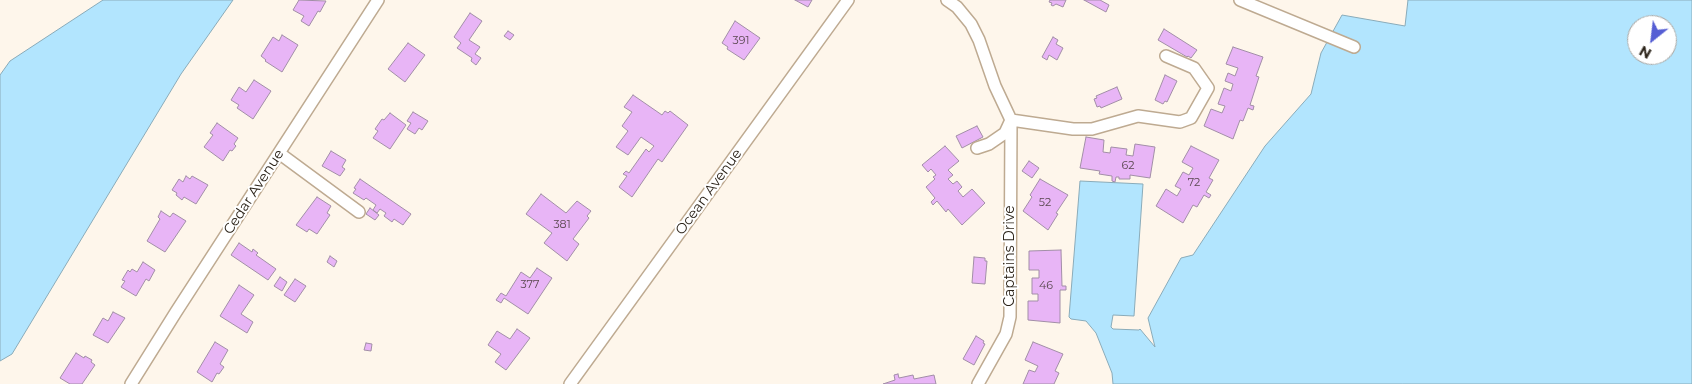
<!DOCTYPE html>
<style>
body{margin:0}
#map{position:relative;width:1692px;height:384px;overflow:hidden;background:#fef6eb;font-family:Montserrat,sans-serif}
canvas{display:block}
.north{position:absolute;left:1627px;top:15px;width:50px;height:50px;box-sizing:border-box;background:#fff;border:1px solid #aaa7a3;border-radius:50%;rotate:209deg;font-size:14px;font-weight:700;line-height:20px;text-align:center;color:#2b2319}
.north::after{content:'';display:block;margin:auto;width:18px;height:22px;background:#555ed4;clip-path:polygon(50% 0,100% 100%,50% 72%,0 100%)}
</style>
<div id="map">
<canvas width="1692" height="384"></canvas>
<div class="north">N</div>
</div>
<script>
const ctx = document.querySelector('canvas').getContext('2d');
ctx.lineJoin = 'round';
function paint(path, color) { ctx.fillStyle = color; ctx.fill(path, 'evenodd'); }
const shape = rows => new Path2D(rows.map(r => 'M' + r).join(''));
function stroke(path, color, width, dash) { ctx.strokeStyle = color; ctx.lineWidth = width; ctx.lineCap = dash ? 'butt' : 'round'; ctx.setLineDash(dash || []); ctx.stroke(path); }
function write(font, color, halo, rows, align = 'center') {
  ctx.font = font + ' Montserrat,sans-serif'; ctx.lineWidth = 4; ctx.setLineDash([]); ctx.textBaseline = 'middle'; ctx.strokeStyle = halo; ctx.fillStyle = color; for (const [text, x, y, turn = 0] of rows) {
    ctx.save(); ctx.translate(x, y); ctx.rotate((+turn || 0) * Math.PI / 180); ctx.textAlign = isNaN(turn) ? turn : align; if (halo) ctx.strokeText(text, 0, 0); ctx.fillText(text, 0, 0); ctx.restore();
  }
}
const water = shape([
 [103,0,233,0,181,74,12,354,0,361,0,75,10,61,103,0],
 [1408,0,1692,0,1692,384,1113,384,1112,373,1096,333,1086,321,1071,319,1069,317,1080,181,1143,184,1134,316,1113,315,1111,327,1113,329,1139,330,1140,329,1155,347,1148,318,1181,258,1193,255,1265,146,1311,94,1321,53,1342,15,1405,26,1408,0],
 [1637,25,1667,25,1667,55,1637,55,1637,25]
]);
paint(water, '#b2e5fe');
stroke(water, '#8aabb9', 1);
const building = shape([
 [299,0,326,1,320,12,318,11,309,26,301,21,304,16,293,10,299,0],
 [795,0,812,0,808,7,795,0],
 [1050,0,1066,0,1063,7,1056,4,1053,6,1051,5,1052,3,1049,2,1050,0],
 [1084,0,1100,0,1109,5,1106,12,1084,0],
 [470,13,482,21,469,40,480,47,475,54,481,58,476,65,471,61,472,58,457,48,461,43,454,37,470,13],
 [735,21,760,38,744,60,727,49,728,47,722,43,735,21],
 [1164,29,1197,50,1191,58,1188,56,1187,57,1158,40,1164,29],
 [508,31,514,35,510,40,504,36,508,31],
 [282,35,298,45,282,72,265,61,266,60,261,56,273,37,279,41,282,35],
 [1053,37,1058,40,1056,44,1063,48,1057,60,1049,55,1047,60,1042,57,1053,37],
 [408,43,425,55,405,82,388,69,408,43],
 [1233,47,1263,57,1256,76,1259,77,1250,105,1254,106,1253,110,1248,108,1243,121,1240,120,1233,139,1204,126,1211,109,1222,113,1225,106,1218,104,1224,88,1231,91,1233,84,1225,81,1228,73,1235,76,1238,68,1226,64,1233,47],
 [1165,75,1177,81,1167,102,1165,101,1163,104,1155,100,1165,75],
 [254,80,271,91,253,119,237,108,239,105,231,100,239,87,246,92,254,80],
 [1117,87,1122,99,1101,108,1100,106,1097,107,1094,99,1097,98,1096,96,1117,87],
 [633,95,662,115,665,111,668,113,670,111,688,125,662,162,658,159,632,197,619,187,627,176,623,174,626,171,629,173,646,149,649,152,654,146,641,137,628,155,616,147,628,131,622,126,632,112,624,107,633,95],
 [413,112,428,121,422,130,419,128,415,134,407,129,411,123,407,121,413,112],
 [390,113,406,125,390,149,373,138,378,131,375,129,382,119,384,120,390,113],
 [217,123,238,138,234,144,236,146,232,151,230,150,223,161,204,147,213,135,210,133,217,123],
 [977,126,983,137,962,148,956,136,977,126],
 [1086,137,1104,140,1103,152,1110,153,1111,147,1127,149,1126,155,1133,156,1135,144,1155,147,1150,178,1130,175,1130,179,1119,179,1119,177,1116,177,1115,182,1112,181,1112,176,1099,174,1100,171,1080,168,1086,137],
 [945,146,959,161,948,170,953,175,948,179,953,184,957,181,962,187,958,191,963,197,972,189,985,203,962,225,948,209,946,212,937,201,933,205,931,202,935,198,926,187,935,179,933,177,936,175,931,169,928,172,922,165,945,146],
 [1191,146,1219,160,1209,178,1213,180,1206,192,1211,195,1209,198,1204,195,1197,207,1193,205,1183,223,1156,206,1166,189,1177,196,1181,189,1175,186,1183,172,1189,175,1193,168,1182,162,1191,146],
 [331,151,346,160,342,167,345,169,340,176,322,166,331,151],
 [1029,161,1039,168,1032,178,1022,171,1029,161],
 [186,176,190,179,192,176,208,185,196,204,184,197,182,200,176,195,177,193,172,190,179,179,183,182,186,176],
 [360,179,411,214,403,225,394,219,392,222,384,216,386,213,380,209,377,213,373,210,376,205,366,198,364,200,353,193,356,189,354,188,360,179],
 [1040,179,1068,195,1056,213,1058,214,1048,230,1023,211,1032,197,1030,195,1040,179],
 [541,194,566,213,577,201,591,211,587,216,589,218,573,239,579,244,567,261,544,243,552,233,526,214,541,194],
 [317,197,331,206,327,213,330,215,317,234,309,229,307,232,296,225,317,197],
 [370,208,379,215,375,220,366,214,370,208],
 [161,211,170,217,173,213,186,221,165,252,147,241,160,219,158,217,161,211],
 [239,243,252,252,253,249,258,253,256,255,276,269,268,280,231,255,239,243],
 [1061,250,1062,286,1066,286,1066,290,1060,290,1060,323,1028,320,1028,301,1038,301,1038,294,1032,294,1032,278,1039,278,1039,270,1029,270,1029,251,1061,250],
 [330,256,337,261,334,267,327,262,330,256],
 [974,257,985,258,985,261,987,261,985,284,972,283,974,257],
 [143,262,155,270,149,281,146,279,136,296,121,287,125,281,122,280,128,270,130,272,132,269,137,272,143,262],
 [537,268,552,278,528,314,504,298,501,303,496,300,501,293,506,296,521,272,530,278,537,268],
 [280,277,287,282,282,291,274,286,280,277],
 [295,279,306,286,295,302,284,295,295,279],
 [239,285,254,295,241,314,253,322,247,333,220,316,239,285],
 [113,312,125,318,108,343,93,335,103,318,108,321,113,312],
 [517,329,530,338,506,370,495,362,501,354,488,345,497,331,510,339,517,329],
 [976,336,984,341,983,343,985,344,974,365,963,359,976,336],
 [215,342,228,350,220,364,224,367,219,374,217,373,212,382,197,372,215,342],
 [1033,342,1063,354,1055,371,1059,373,1054,384,1023,384,1029,370,1035,372,1038,366,1025,360,1033,342],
 [366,343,372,344,371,351,364,350,366,343],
 [76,353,84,358,85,356,92,360,91,362,95,365,82,384,70,384,60,378,76,353],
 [898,374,899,378,913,375,914,379,934,375,936,384,883,384,895,380,894,375,898,374]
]);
paint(building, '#e8b5f6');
stroke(building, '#a28ea7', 1);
const minor = shape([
 [947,0,957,7,971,24,979,40,995,86,1011,120,1010,317,1006,334,978,384],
 [1240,0,1354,47],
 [977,148,989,144,1005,133,1011,120,1073,129,1092,129,1138,116,1180,122,1191,118,1208,88,1194,68,1166,56],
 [279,153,359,212],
 [131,384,176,312,378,0],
 [570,384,848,0]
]);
stroke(minor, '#beaa91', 14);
stroke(minor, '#fff', 11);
write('11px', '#5a4850', null, [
 ["391",741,41],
 ["62",1128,166],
 ["72",1194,183],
 ["52",1045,203],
 ["381",562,225],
 ["377",530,285],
 ["46",1046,286]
]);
write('14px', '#2b2319', '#fff', [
 ["Cedar Avenue",254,192,-57],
 ["Ocean Avenue",709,192,-54],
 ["Captains Drive",1010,256,-90]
]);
</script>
